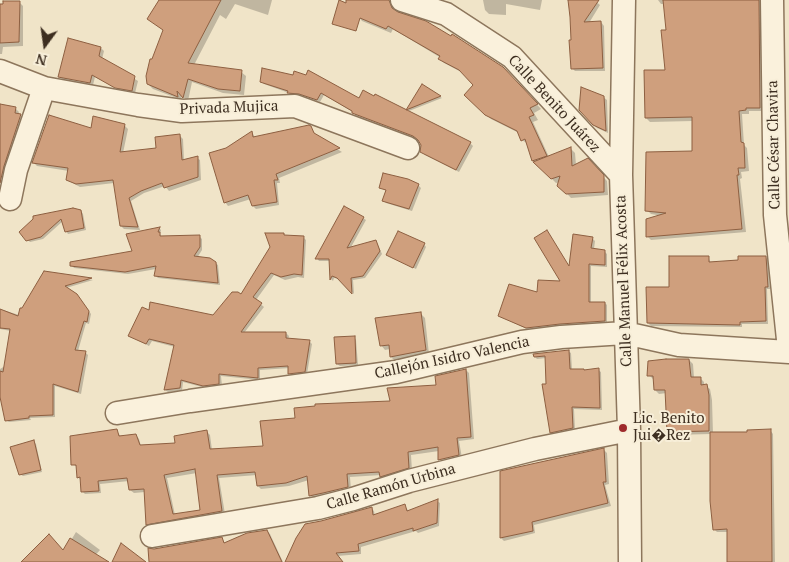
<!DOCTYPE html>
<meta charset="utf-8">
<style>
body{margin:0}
#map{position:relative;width:789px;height:562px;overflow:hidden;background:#f0e4c8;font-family:"PT Serif",serif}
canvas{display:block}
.north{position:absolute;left:20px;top:20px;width:50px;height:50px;-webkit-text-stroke:4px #f7eed8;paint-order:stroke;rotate:194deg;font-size:14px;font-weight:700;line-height:20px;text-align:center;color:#3d2e20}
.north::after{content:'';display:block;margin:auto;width:18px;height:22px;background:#3d2e20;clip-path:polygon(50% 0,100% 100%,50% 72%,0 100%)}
</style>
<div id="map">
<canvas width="789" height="562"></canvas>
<div class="north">N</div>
</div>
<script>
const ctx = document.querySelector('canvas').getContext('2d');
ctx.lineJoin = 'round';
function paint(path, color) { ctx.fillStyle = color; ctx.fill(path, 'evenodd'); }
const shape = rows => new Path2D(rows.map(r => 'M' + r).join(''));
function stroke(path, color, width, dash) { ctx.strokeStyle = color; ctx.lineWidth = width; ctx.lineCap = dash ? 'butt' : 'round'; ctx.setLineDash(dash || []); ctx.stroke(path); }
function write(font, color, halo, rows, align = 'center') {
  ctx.font = font + ' "PT Serif",serif'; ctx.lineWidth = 4; ctx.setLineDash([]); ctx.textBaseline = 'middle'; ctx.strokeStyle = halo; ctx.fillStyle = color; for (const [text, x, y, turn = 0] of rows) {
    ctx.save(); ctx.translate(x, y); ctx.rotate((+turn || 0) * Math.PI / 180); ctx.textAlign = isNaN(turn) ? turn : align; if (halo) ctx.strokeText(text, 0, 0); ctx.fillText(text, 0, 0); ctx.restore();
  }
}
paint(shape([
 [161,0,272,0,268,15,235,4,226,19,220,15,194,65,241,72,246,76,244,95,223,93,192,82,188,101,181,95,182,100,153,89,148,84,153,60,164,31,148,18],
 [483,0,542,0,540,10,506,4,506,15,489,14,485,10],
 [579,0,594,0,600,5,589,23,601,22,604,26,605,71,575,71,572,68,571,15,590,14],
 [658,0,764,0,764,111,749,111,749,114,742,114,744,145,747,148,749,171,741,172,742,178,740,179,746,232,651,240,647,236,663,216,651,214,647,210,694,153,693,121,650,122,646,118,667,71,668,31,665,4,661,4],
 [19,2,23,6,23,46,3,47,2,54,0,54,0,5],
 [394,10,508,73,541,109,534,113,538,120,533,122,549,157,571,149,575,153,576,165,587,160,607,181,608,195,571,198,559,185,560,182,556,183,533,160,528,144,522,140,519,133,491,119,466,95,475,85,465,74,444,63,440,59,441,58,393,29,391,33,362,21,358,16],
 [101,48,104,51,102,59,138,81,135,93,120,90,95,77,93,85,63,80,60,77],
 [261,81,360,100,470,143,473,146,459,172,425,155,422,151,422,145,417,139,356,116,353,112,324,95,320,102,303,96,292,96,289,93,264,84],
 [422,86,442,98,409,111,408,110],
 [603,97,607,100,608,133,597,128,580,110],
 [0,105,16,109,19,112,18,115,24,119,5,176,0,174],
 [125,126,128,129,123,153,158,149,180,136,183,139,184,161,197,158,200,160,201,180,169,191,165,186,144,193,131,201,140,230,124,229,121,226,114,183,80,187,67,180,69,171,37,166,34,163,92,130],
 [311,127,316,136,342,152,279,178,280,183,277,183,279,205,256,209,253,206,251,199,228,206,225,202,227,149,252,132,255,138],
 [418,185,421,188,412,211,386,203,384,201,387,191,380,187],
 [81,211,83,214,86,230,68,234,66,231,63,221,43,239,30,242,20,232],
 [363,218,366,220,350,249,376,241,382,254,365,278,353,280,354,294,340,279,334,278,333,281,331,279,330,261,319,261,317,258],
 [159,228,161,230,160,234,162,237,199,236,202,239,202,250,197,258,215,263,218,265,220,285,158,278,155,275,156,269,128,274,74,268,72,265,133,252],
 [284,234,286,237,303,237,306,240,304,278,298,277,285,280,274,275,256,300,264,307,244,333,286,333,289,336,288,340,309,341,312,344,307,374,292,376,289,373,290,368,260,370,260,380,221,376,222,386,206,388,183,382,182,391,168,392,165,390,175,347,152,341,149,346,130,336,150,312,214,316,241,296],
 [592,238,595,241,594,249,604,251,607,254,607,267,591,266,591,303,605,303,607,305,607,323,529,330,499,316,562,282,570,268],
 [424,244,426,247,416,269,388,255],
 [708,257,711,263,765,257,768,260,770,289,767,289,768,324,742,324,742,327,651,326,648,323,670,288],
 [44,273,93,280,66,288,79,298,91,314,89,324,86,323,78,351,85,352,88,355,81,394,55,386,55,417,30,418,31,420,9,422,6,420,0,391,0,369,5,366,11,331,0,329,0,309,19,315],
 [421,314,425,318,429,354,395,361,391,357,390,349,385,350,381,345],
 [354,337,356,340,358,365,340,366,337,364],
 [568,351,571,353,572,370,598,370,601,372,602,410,574,409,575,430,553,435,551,432,546,358,537,359,535,357],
 [689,360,693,364,694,378,700,378,704,382,704,385,710,389,712,400,713,434,748,433,770,430,773,434,775,562,728,562,729,532,717,532,714,529,711,434,672,435,668,431,667,393,659,394,655,390,654,380,650,376],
 [466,370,469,373,474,439,459,441,462,458,443,463,440,459,439,451,411,455,412,471,384,479,381,475,350,477,351,490,314,498,310,495,309,480,289,486,261,489,258,486,257,475,219,478,225,514,151,527,148,524,145,492,134,493,130,490,129,481,100,484,101,493,85,494,82,491,81,480,78,477,77,467,73,464,116,430,121,437,136,435,139,439,141,446,177,444,206,431,210,435,212,450,264,447,296,419,391,402,437,387],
 [197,473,202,511,175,515,167,478],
 [34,442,36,444,42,472,23,476,20,474],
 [604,450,607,453,609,484,605,485,611,506,534,525,535,533,504,541,501,538],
 [437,501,440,503,439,526,418,533,416,531,361,547,361,554,337,556,342,562,286,562,322,522,371,508,374,511,375,516,405,506,409,512],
 [267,531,270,534,283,562,150,562,222,539,225,543],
 [76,532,100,550,89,562,23,562,64,552]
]), '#0003');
const building = shape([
 [159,0,221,0,188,63,242,70,240,91,218,89,188,79,183,98,177,91,178,97,147,84,146,76,150,59,152,59,163,30,147,19,159,0],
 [339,0,346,3,346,0,389,0,392,8,398,12,426,21,451,36,452,34,503,67,538,104,530,108,534,115,529,117,547,156,532,161,525,139,521,141,517,131,485,115,464,95,473,85,459,70,438,59,440,56,388,26,386,29,360,18,356,31,332,24,339,0],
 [568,0,599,0,584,22,601,21,603,68,571,69,569,40,571,40,570,17,568,0],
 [663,0,759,0,760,108,746,108,746,110,739,111,741,142,744,143,745,168,738,168,739,175,737,175,742,229,646,237,646,219,666,213,645,211,646,152,692,151,692,117,645,118,644,70,665,70,661,30,666,30,663,0],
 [3,1,20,1,19,42,0,43,0,4,3,4,3,1],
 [68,38,101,47,99,56,135,76,132,91,115,88,92,75,90,83,58,77,68,38],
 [262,68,293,75,294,71,306,75,308,70,359,98,363,90,374,96,375,94,471,142,456,170,420,152,421,145,418,140,413,136,352,113,352,111,321,93,317,100,299,94,287,93,288,91,260,82,262,68],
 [422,84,441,96,406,110,422,84],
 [581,87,604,96,606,131,593,125,579,110,581,87],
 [0,104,16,107,15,113,21,114,4,166,0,183,0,104],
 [49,115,91,128,93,116,125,124,120,152,156,148,155,137,180,134,182,160,198,156,198,177,164,188,162,183,141,191,129,198,138,227,120,226,113,180,76,184,66,180,68,168,32,163,49,115],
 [309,125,311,126,314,133,340,148,276,174,278,180,274,180,277,202,252,206,248,195,224,203,209,153,226,148,252,131,253,137,309,125],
 [571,147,572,166,588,158,604,175,604,192,566,194,557,186,560,176,551,179,533,162,571,147],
 [383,173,408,179,419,184,409,209,382,201,386,190,379,188,383,173],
 [344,206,364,217,347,248,376,240,380,251,363,276,351,278,352,294,337,278,332,276,330,280,329,259,315,259,344,206],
 [73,208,81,210,84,228,65,232,61,219,41,237,26,241,19,232,33,219,33,216,73,208],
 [160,227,158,232,160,232,160,236,200,235,200,247,194,256,210,258,216,262,218,283,154,276,156,266,125,272,70,266,70,262,132,251,126,234,160,227],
 [547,230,569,266,573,234,593,237,591,248,605,250,605,265,589,264,589,302,605,302,605,321,560,324,526,328,498,316,509,284,537,292,538,280,560,281,534,238,547,230],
 [398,231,425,243,413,268,386,255,398,231],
 [265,233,284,233,284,235,304,236,302,275,294,274,281,277,271,273,253,297,262,303,241,332,286,332,286,338,310,340,305,372,288,374,288,366,258,368,258,378,219,374,219,384,203,386,181,380,180,388,164,390,174,345,149,339,146,344,128,336,142,307,149,310,150,302,213,315,232,292,238,292,241,294,270,247,265,233],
 [669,256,709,256,709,262,738,260,738,256,766,256,768,287,765,287,766,321,740,322,740,325,647,323,646,287,669,287,669,256],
 [44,271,92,278,65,286,77,294,89,311,87,322,84,321,75,350,86,351,78,392,53,384,53,415,29,416,29,418,5,421,0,397,0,371,3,372,10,329,0,328,0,309,18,316,20,308,22,308,44,271],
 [421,312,426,350,390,357,389,345,380,346,375,318,421,312],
 [355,336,356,363,336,364,334,337,355,336],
 [569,350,570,369,584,369,584,370,599,368,600,408,572,407,573,428,550,433,542,384,546,384,545,356,534,357,533,354,569,350],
 [666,359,689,359,691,377,701,377,701,385,707,384,709,395,709,431,667,432,665,390,654,390,653,376,647,376,648,361,666,359],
 [466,369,471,437,457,438,459,455,438,460,438,447,408,452,409,468,380,477,379,472,347,474,348,487,323,493,309,496,307,476,286,483,257,486,255,472,217,475,222,511,146,525,144,489,129,490,127,478,98,481,99,491,81,492,80,477,77,478,76,465,71,465,70,436,117,429,119,436,136,434,140,445,175,443,174,436,207,430,210,449,263,446,260,421,295,418,294,408,315,406,315,404,390,401,387,388,436,385,435,376,466,369],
 [195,469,200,510,173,514,164,475,195,469],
 [771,429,772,562,727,562,727,529,713,530,710,501,710,432,747,432,747,430,771,429],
 [34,440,41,470,19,475,10,447,34,440],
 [604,448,606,482,603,482,608,503,532,522,533,531,500,538,500,471,604,448],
 [438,499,437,523,413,531,413,528,358,544,359,551,336,553,343,562,285,562,296,538,305,524,321,521,372,507,373,515,405,504,407,511,438,499],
 [267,530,282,562,149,562,148,548,154,549,222,537,224,543,247,533,267,530],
 [49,534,63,550,70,538,109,562,21,562,49,534],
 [121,543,146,562,112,562,121,543]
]);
paint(building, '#cf9f7d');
stroke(building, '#8d5f41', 1);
const minor = shape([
 [402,0,446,14,512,57,621,175],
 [624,0,621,175,629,430,630,562],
 [772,0,775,215,789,349],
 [0,71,44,88,138,105,182,111,295,106,408,148],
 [10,199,16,170,44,88],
 [117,413,190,401,396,372,522,342,561,337,625,333,679,345,789,352],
 [152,536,318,508,353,499,409,481,535,449,629,430]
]);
stroke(minor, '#8d765c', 25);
stroke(minor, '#faf1dc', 22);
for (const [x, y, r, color] of [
 [623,428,5,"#9e2a2b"]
]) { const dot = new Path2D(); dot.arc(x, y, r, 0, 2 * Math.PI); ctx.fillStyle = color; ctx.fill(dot); stroke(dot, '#f7eed8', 2); }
write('15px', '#3d2e20', '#f7eed8', [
 ["Calle Benito Juárez",554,104,47],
 ["Privada Mujica",229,108,-2],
 ["Calle César Chavira",774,145,-91],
 ["Calle Manuel Félix Acosta",624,281,-92],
 ["Callejón Isidro Valencia",452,358,-12],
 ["Calle Ramón Urbina",391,487,-16]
]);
write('15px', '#3d2e20', '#f7eed8', [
 ["Lic. Benito",633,419],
 ["Jui�Rez",633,436]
], 'left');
</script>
